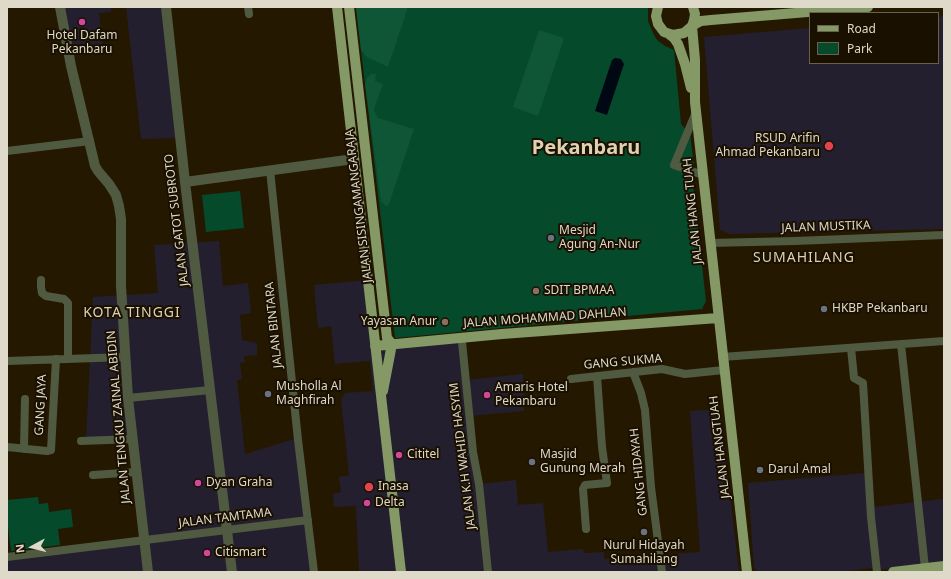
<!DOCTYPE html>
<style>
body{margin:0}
#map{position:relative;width:951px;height:579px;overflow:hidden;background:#241900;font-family:"Noto Sans",sans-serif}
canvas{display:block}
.frame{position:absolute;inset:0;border:8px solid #dfd9c9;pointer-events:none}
.legend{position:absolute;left:809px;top:12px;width:130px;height:52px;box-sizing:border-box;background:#1a1000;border:1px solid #696050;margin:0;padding:5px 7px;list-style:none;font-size:12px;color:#dfd9c9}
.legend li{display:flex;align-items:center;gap:8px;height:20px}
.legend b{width:20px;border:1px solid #696050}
.north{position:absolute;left:12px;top:527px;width:40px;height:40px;-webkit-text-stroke:3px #1a1000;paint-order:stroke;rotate:263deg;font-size:11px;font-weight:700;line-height:16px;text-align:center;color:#dfd9c9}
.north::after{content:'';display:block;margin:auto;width:14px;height:18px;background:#dfd9c9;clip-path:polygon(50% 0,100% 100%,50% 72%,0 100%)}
</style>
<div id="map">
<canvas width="951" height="579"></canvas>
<div class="frame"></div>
<ul class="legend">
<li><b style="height:5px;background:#859966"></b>Road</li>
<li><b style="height:11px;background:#064a2c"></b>Park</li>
</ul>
<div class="north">N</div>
</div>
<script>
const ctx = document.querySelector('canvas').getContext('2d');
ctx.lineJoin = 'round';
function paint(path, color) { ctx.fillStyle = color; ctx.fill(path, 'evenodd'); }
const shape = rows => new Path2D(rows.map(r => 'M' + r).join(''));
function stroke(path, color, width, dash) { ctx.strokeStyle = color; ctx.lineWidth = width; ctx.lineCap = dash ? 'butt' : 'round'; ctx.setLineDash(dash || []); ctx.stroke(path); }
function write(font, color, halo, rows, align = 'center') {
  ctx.font = font + ' "Noto Sans",sans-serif'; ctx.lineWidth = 4; ctx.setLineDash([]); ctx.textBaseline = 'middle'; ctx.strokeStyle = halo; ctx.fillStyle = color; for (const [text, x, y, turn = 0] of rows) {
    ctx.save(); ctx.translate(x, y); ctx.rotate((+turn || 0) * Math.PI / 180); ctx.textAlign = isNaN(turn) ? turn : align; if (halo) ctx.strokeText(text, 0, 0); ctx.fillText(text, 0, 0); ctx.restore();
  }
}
paint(shape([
 [57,7,111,7,111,12,99,13,103,49,66,53],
 [126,7,165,7,180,138,141,139],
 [219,241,223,286,248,283,251,313,240,315,242,340,257,343,257,355,244,356,245,362,240,363,242,379,237,380,245,454,298,438,315,572,7,572,7,557,144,540,133,439,86,441,93,297,158,293,154,245],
 [368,280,375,346,464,337,466,380,523,374,524,411,469,416,479,484,516,480,518,505,543,503,548,552,583,549,584,553,604,552,604,559,700,552,690,411,720,409,739,572,359,572,356,506,334,507,333,494,341,492,339,477,349,475,341,399,345,393,373,391,370,361,335,364,331,326,318,328,314,285],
 [866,473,873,568,838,572,757,572,754,567,748,483],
 [942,494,944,494,944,564,878,570,872,507,943,499]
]), '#241f2f');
paint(shape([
 [944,16,944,229,730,234,720,230,704,37,810,28,810,63,938,63,938,17]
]), '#241f2e');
paint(shape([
 [356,7,648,7,648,21,653,33,657,40,665,46,674,50,681,124,690,134,694,166,692,176,706,301,702,309,395,338],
 [240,191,244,228,206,232,202,195],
 [38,497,39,504,48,503,49,512,71,509,73,527,58,529,60,545,11,551,7,518,7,500]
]), '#064a2c');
paint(shape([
 [356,7,408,7,388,67,367,57,361,50],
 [539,30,564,38,538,116,513,107],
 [371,74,376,74,375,81,383,84,374,109,375,113,378,118,414,129,389,204,386,206,381,201,365,84,367,78]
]), '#0e5635');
paint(shape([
 [615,58,621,59,624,64,607,115,595,111,612,60]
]), '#000814');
stroke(shape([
 [248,7,249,14],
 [696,112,674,165,703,175],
 [7,151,90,141],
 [270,170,298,440,314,572],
 [710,243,795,241,944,235],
 [41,280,41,287,42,293,46,296,64,299,68,303,68,359],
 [464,337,462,342,473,452,479,484,488,572],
 [901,344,925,568],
 [851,348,854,378,863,383,871,517,877,572],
 [722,357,944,341],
 [7,361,126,357],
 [633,372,641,393,645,410,651,487,662,572],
 [571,379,662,369,685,374,724,370],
 [128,398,210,390],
 [81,441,133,439],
 [7,447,47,451,51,450,56,359],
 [24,449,25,399],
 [93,475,137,472],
 [586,529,583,489,585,485,607,483,602,447,597,376],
 [7,557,308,520]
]), '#505a41', 8);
stroke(shape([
 [60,7,71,66,95,166,98,171,109,184,116,195,119,206,121,219,121,286,128,398,148,572],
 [166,7,185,182,232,572],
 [185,182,354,159]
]), '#505a41', 10);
stroke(shape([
 [337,7,401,572],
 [349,7,387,338,392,344,383,391],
 [658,7,656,16,658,24,664,32,673,35,684,33,692,26,694,20,695,14,693,7],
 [692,26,695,60,695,102,747,572],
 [692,26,701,21,711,20,868,7],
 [669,34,674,38,678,44,685,64,691,88],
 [375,346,502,334,718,318],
 [893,572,944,566]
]), '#859966', 10);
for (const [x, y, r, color] of [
 [82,22,4,"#d1479c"],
 [829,146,5,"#e0444e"],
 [551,238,4,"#6b7280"],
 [536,291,4,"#8d6e63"],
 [824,309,4,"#6b7280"],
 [445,322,4,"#8d6e63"],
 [268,394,4,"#6b7280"],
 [487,395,4,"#d1479c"],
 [399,455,4,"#d1479c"],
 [532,462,4,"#6b7280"],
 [760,470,4,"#6b7280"],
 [198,483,4,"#d1479c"],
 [369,487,5,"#e0444e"],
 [367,503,4,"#d1479c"],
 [644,532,4,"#6b7280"],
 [207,553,4,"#d1479c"]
]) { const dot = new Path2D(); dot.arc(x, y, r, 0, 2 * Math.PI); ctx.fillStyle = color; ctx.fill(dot); stroke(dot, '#1a1000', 1.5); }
write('12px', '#dfd9c9', '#1a1000', [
 ["Hotel Dafam",82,36,"center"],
 ["Pekanbaru",82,50,"center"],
 ["RSUD Arifin",820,139,"right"],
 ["Ahmad Pekanbaru",820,153,"right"],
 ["Mesjid",559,231],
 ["Agung An-Nur",559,245],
 ["SDIT BPMAA",544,291],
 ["HKBP Pekanbaru",832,309],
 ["Yayasan Anur",437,322,"right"],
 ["Musholla Al",276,387],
 ["Maghfirah",276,401],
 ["Amaris Hotel",495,388],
 ["Pekanbaru",495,402],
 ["Cititel",407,455],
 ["Masjid",540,455],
 ["Gunung Merah",540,469],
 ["Darul Amal",768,470],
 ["Dyan Graha",206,483],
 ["Inasa",378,487],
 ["Delta",375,503],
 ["Nurul Hidayah",644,546,"center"],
 ["Sumahilang",644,560,"center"],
 ["Citismart",215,553]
], 'left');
write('12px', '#dfd9c9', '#1a1000', [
 ["JALAN SISINGAMANGARAJA",359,206,-97],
 ["JALAN HANG TUAH",693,211,-96],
 ["JALAN GATOT SUBROTO",177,220,-97],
 ["JALAN MUSTIKA",826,227,-2],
 ["JALAN MOHAMMAD DAHLAN",545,318,-4],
 ["JALAN BINTARA",274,325,-96],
 ["GANG SUKMA",623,362,-5],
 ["GANG JAYA",41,405,-87],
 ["JALAN TENGKU ZAINAL ABIDIN",119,417,-95],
 ["JALAN HANGTUAH",720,447,-97],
 ["JALAN K.H WAHID HASYIM",463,456,-97],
 ["GANG HIDAYAH",639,472,-96],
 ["JALAN TAMTAMA",225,518,-7]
]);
ctx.letterSpacing = '1px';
write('14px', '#dfd2b2', '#1a1000', [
 ["SUMAHILANG",804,258],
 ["KOTA TINGGI",132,313]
]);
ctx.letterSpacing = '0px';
write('bold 20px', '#dfd2b2', '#1a1000', [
 ["Pekanbaru",586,148]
]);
</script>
